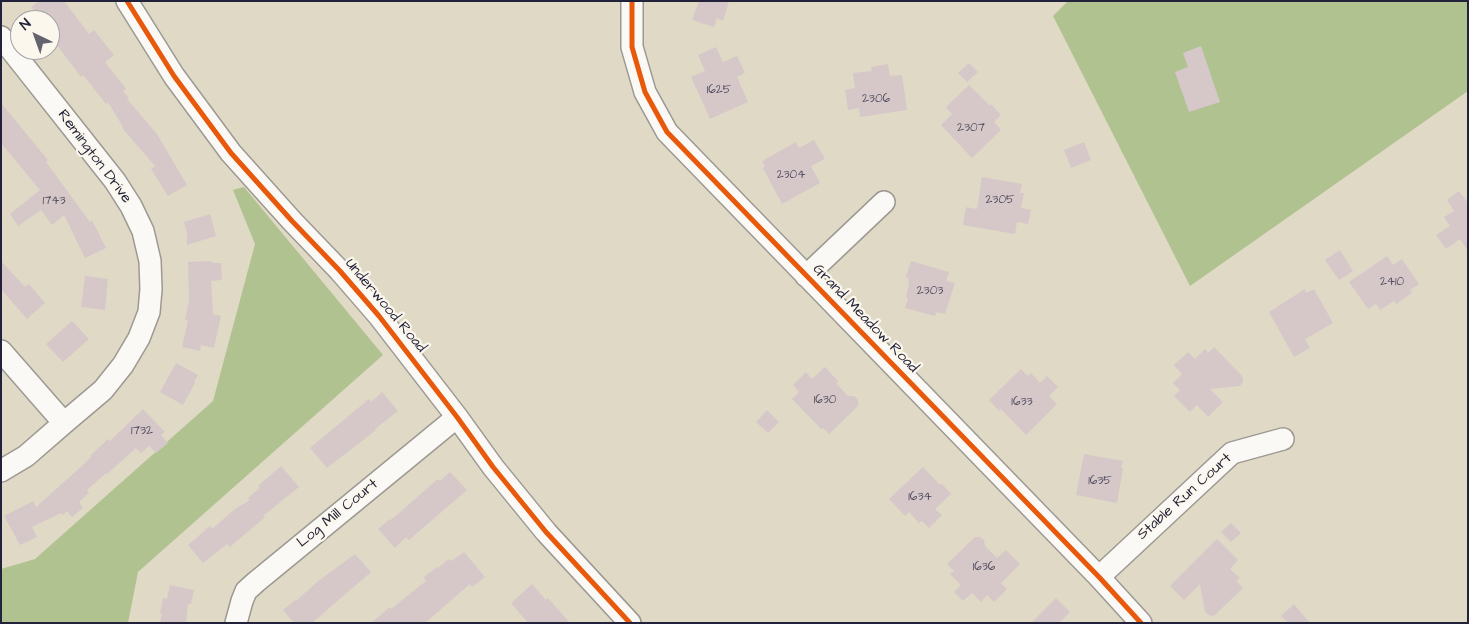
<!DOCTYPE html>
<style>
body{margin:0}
#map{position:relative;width:1469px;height:624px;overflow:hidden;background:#e0d9c6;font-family:"Architects Daughter",sans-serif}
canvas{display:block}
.frame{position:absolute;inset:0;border:2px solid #22223b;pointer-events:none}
.north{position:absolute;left:10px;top:10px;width:50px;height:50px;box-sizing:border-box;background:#fbf7ec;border:1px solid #a4a2a5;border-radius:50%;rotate:318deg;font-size:14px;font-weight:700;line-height:20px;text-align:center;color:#22223b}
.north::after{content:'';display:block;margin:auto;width:18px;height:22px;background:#64626c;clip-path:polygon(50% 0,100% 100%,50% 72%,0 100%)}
</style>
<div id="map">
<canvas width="1469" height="624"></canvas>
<div class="frame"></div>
<div class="north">N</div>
</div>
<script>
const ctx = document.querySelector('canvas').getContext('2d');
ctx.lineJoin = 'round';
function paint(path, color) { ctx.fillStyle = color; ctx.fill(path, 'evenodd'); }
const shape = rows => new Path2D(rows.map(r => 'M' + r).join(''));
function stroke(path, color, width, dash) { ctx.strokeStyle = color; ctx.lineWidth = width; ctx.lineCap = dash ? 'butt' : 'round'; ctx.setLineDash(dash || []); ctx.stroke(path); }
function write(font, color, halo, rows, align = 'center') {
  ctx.font = font + ' "Architects Daughter",sans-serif'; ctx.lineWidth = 4.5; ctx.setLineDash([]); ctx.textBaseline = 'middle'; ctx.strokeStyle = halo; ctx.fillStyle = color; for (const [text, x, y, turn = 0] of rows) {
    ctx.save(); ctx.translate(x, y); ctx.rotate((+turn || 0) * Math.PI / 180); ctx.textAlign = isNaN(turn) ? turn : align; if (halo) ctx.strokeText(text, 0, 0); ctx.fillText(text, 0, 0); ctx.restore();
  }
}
paint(shape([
 [1068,1,1468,1,1468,91,1190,286,1053,16],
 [244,187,383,355,138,572,128,623,1,623,1,569,35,559,213,401,255,244,233,190]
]), '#b1c291');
paint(shape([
 [39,1,64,1,89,34,94,30,114,55,105,62,126,89,123,91,129,98,127,99,157,134,187,185,168,196,151,169,155,166,122,128,123,127,108,102,106,104,83,75,81,77,50,36,50,20,42,20,31,7],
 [699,1,729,1,723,21,717,18,714,27,692,20],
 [1201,46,1220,102,1189,112,1175,72,1188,67,1183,53],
 [716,47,723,62,737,56,745,73,737,77,748,102,710,119,691,77,705,71,698,55],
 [969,63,978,72,967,82,958,73],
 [888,64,890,76,902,75,907,110,860,117,859,108,848,110,845,90,855,88,853,73,872,71,871,67],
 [969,85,990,106,991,104,1001,115,994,122,1001,130,972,158,941,125,952,114,946,107],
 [1,103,48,160,46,162,90,222,92,220,106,248,85,258,64,215,52,225,41,210,18,226,10,214,40,190,1,143],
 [814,140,825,159,811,166,820,183,782,204,763,168,765,166,762,161,796,142,799,148],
 [1084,142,1091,160,1071,168,1064,150],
 [982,177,1022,184,1020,193,1024,193,1021,208,1031,210,1028,224,1017,222,1015,234,963,225,966,207,977,209],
 [1459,191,1467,202,1468,201,1468,251,1460,239,1446,249,1436,235,1450,226,1444,217,1454,211,1447,200],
 [210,214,216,236,187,245,187,233,184,222],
 [1340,250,1353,271,1339,280,1325,260],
 [1387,256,1393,265,1402,259,1419,284,1410,290,1412,293,1396,304,1394,301,1380,310,1376,304,1368,309,1349,282],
 [1,261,25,287,29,284,45,303,27,319,1,289],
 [211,261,212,263,221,263,222,280,211,281,213,314,221,316,214,348,201,345,200,351,182,347,188,321,185,320,189,301,188,262],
 [911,261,949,272,946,281,955,283,945,314,936,312,935,316,905,308,908,298,906,297,909,284,908,284,909,279,906,277],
 [85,276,108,279,105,310,81,307],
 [1305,289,1306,293,1314,289,1333,323,1305,339,1310,348,1294,357,1269,312],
 [72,321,89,339,63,362,46,344],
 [1214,347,1243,377,1243,382,1240,386,1210,389,1223,402,1208,417,1197,405,1190,412,1174,396,1180,390,1173,383,1182,374,1174,365,1188,352,1195,359,1205,349,1208,353],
 [176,363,198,375,194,382,195,383,183,405,160,392],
 [825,367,838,381,836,383,848,396,854,396,858,400,858,406,829,434,823,428,821,429,792,399,799,392,793,385,806,372,812,379],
 [1021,369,1028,376,1031,373,1040,383,1047,376,1058,387,1049,396,1057,404,1026,435,1001,409,999,411,989,400],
 [382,392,398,411,375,429,376,430,327,468,310,448,369,399,371,402],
 [143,409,165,432,161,435,168,443,156,453,149,446,141,453,136,448,107,474,106,473,87,490,89,493,79,502,83,508,72,517,67,511,63,515,61,513,32,527,37,537,20,545,4,516,33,501,36,507,84,464,91,457,90,456,108,439,110,441],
 [767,410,779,422,768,433,756,422],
 [1084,454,1123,461,1121,468,1123,468,1117,503,1076,495],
 [281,466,299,487,263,516,265,517,230,547,227,544,203,563,188,545,210,526,212,529,235,509,250,500,248,498,260,488,258,486],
 [923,467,940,485,942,484,951,494,935,509,942,515,929,528,922,521,919,523,909,512,905,516,889,499],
 [450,472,467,490,409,540,406,537,395,548,378,529,390,519,391,520,438,479,440,481],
 [1231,523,1241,533,1231,542,1221,532],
 [975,537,980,537,984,540,985,546,997,558,1006,550,1020,564,1001,583,1007,589,994,602,987,595,981,602,972,593,963,601,954,592,961,585,950,574,954,571,947,564],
 [1217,539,1238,560,1230,569,1240,578,1236,581,1243,588,1215,615,1210,616,1205,612,1200,584,1184,600,1170,586],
 [464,552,485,577,472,587,470,584,425,623,371,623,390,607,391,609,426,581,424,577,437,567,438,568,449,559,451,561],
 [355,554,371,572,312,623,294,623,283,610,295,600,296,601,317,582],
 [532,584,546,600,548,598,570,623,528,623,511,603],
 [170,585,194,590,191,604,188,604,186,623,160,623,162,614,160,613,163,598,167,599],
 [1056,598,1070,612,1059,623,1031,623],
 [1294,604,1310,623,1288,623,1281,616]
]), '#d6c8c9');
const minor = shape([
 [127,1,174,76,231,153,292,221,340,271,379,316,457,417,493,467,546,532,630,623],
 [632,1,632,47,645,92,667,132,1099,577,1141,623],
 [1,37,115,181,131,206,143,231,150,261,151,289,149,312,139,338,123,365,103,390,64,423,26,456,1,471],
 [806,276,884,202],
 [1,351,64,423],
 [1099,577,1232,453,1283,439],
 [236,623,242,601,246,591,256,582,457,417]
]);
stroke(minor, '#9d9992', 24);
stroke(minor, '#faf9f6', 21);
stroke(shape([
 [127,1,174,76,231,153,292,221,340,271,379,316,457,417,493,467,546,532,630,623],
 [632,1,632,47,645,92,667,132,1099,577,1141,623]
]), '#e8590c', 5);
write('12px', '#4f4c5e', null, [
 ["1625",719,90],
 ["2306",876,99],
 ["2307",971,128],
 ["2304",791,175],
 ["2305",1000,200],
 ["1743",54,201],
 ["2410",1392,282],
 ["2303",930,291],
 ["1630",825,400],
 ["1633",1022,402],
 ["1732",142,431],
 ["1635",1100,481],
 ["1634",920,497],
 ["1636",984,567]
]);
write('15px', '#22223b', '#fbf7ec', [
 ["Remington Drive",94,157,53],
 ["Underwood Road",385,306,50],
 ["Grand Meadow Road",865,319,46],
 ["Stable Run Court",1185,497,-42],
 ["Log Mill Court",338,514,-39]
]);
</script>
